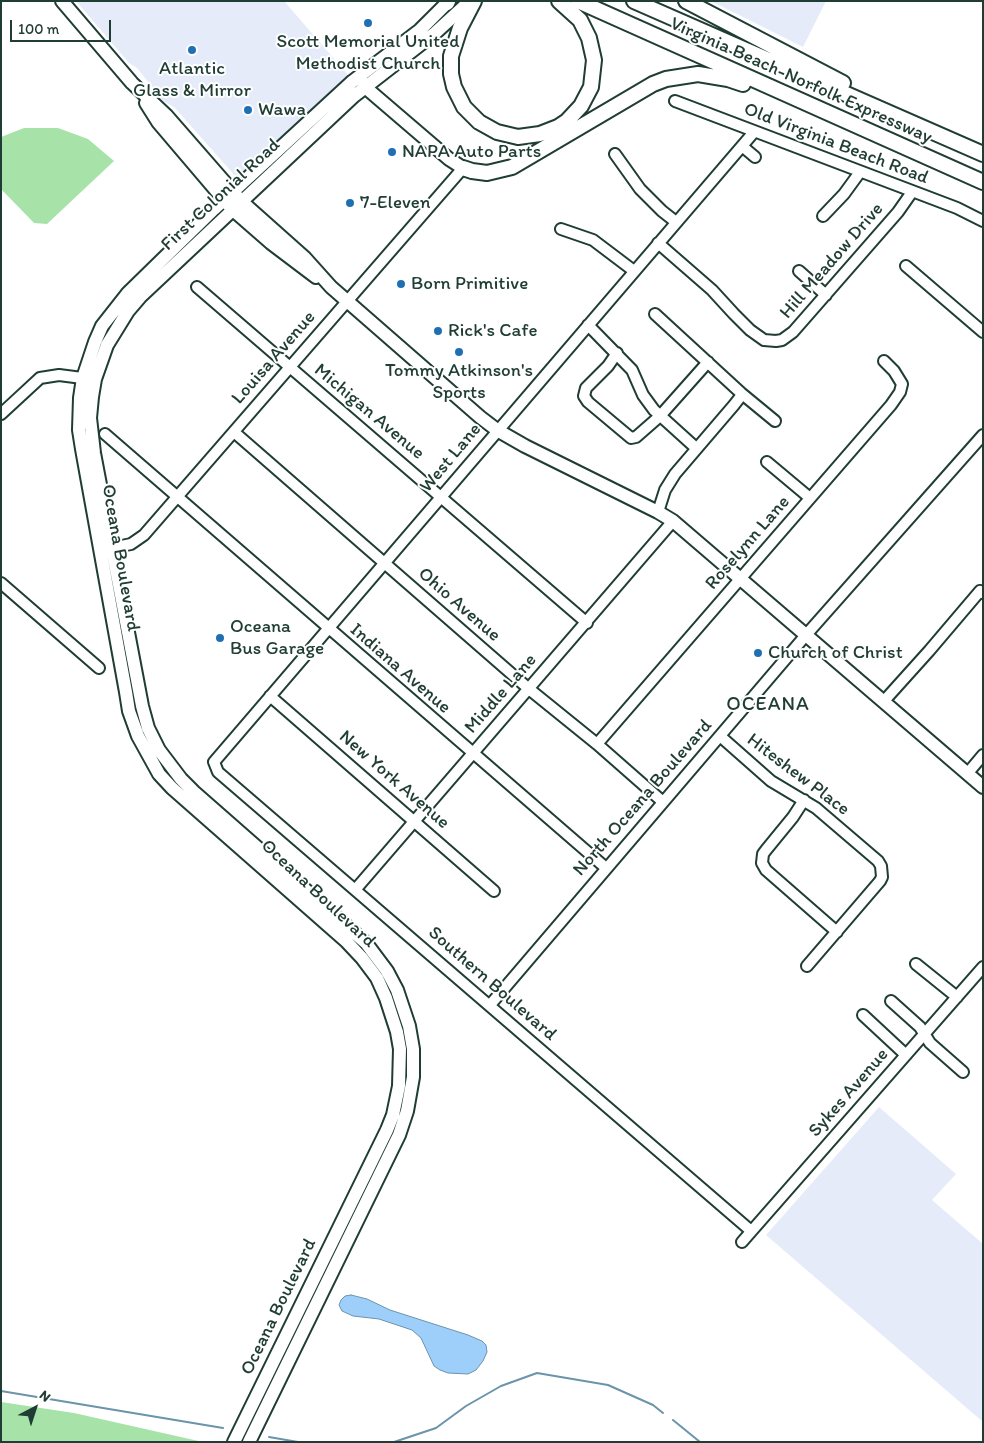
<!DOCTYPE html>
<style>
body{margin:0}
#map{position:relative;width:984px;height:1443px;overflow:hidden;background:#fff;font-family:Itim,sans-serif}
canvas{display:block}
.frame{position:absolute;inset:0;border:2px solid #1f3d34;pointer-events:none}
.north{position:absolute;left:10px;top:1383px;width:50px;height:50px;-webkit-text-stroke:4px #fff;paint-order:stroke;rotate:40deg;font-size:14px;font-weight:700;line-height:20px;text-align:center;color:#1f3d34}
.north::after{content:'';display:block;margin:auto;width:18px;height:22px;background:#1f3d34;clip-path:polygon(50% 0,100% 100%,50% 72%,0 100%)}
.scale{position:absolute;left:10px;top:20px;width:101px;height:22px;box-sizing:border-box;border:2px solid #1f3d34;border-top:0;padding-left:6px;font-size:15px;line-height:18px;white-space:nowrap;color:#1f3d34;-webkit-text-stroke:4px #fff;paint-order:stroke}
</style>
<div id="map">
<canvas width="984" height="1443"></canvas>
<div class="frame"></div>
<div class="north">N</div>
<div class="scale">100 m</div>
</div>
<script>
const ctx = document.querySelector('canvas').getContext('2d');
ctx.lineJoin = 'round';
function paint(path, color) { ctx.fillStyle = color; ctx.fill(path, 'evenodd'); }
const shape = rows => new Path2D(rows.map(r => 'M' + r).join(''));
function stroke(path, color, width, dash) { ctx.strokeStyle = color; ctx.lineWidth = width; ctx.lineCap = dash ? 'butt' : 'round'; ctx.setLineDash(dash || []); ctx.stroke(path); }
function write(font, color, halo, rows, align = 'center') {
  ctx.font = font + ' Itim,sans-serif'; ctx.lineWidth = 4; ctx.setLineDash([]); ctx.textBaseline = 'middle'; ctx.strokeStyle = halo; ctx.fillStyle = color; for (const [text, x, y, turn = 0] of rows) {
    ctx.save(); ctx.translate(x, y); ctx.rotate((+turn || 0) * Math.PI / 180); ctx.textAlign = isNaN(turn) ? turn : align; if (halo) ctx.strokeText(text, 0, 0); ctx.fillText(text, 0, 0); ctx.restore();
  }
}
paint(shape([
 [76,1,284,1,349,76,240,177,237,178,175,108,162,100,137,68,129,63],
 [711,1,826,1,803,47],
 [879,1107,956,1174,932,1200,983,1244,983,1422,766,1235]
]), '#e5ebf9');
paint(shape([
 [24,128,58,128,88,139,114,161,47,224,34,223,1,189,1,137],
 [1,1402,74,1413,203,1442,1,1442]
]), '#a7e3a9');
const water = shape([
 [351,1295,367,1299,390,1310,468,1335,482,1341,486,1345,487,1352,483,1361,476,1370,468,1374,448,1373,440,1370,434,1366,421,1338,412,1330,379,1319,353,1316,342,1311,339,1305,341,1300,345,1296,351,1295]
]);
paint(water, '#9ecefa');
stroke(water, '#6b94ab', 1);
stroke(shape([
 [1,1391,223,1428],
 [673,1420,700,1442],
 [269,1437,298,1442],
 [394,1442,436,1428,466,1406,501,1386,537,1373,608,1385,653,1405,663,1413]
]), '#6b94ab', 2);
const minor = shape([
 [675,101,957,208,983,221],
 [742,146,755,157],
 [615,154,640,189,662,211,676,222],
 [823,216,844,194,860,172],
 [561,229,593,240,634,271],
 [658,243,712,290,734,314,750,330,764,340,776,341,782,340,793,332,898,212,912,192],
 [906,266,983,332],
 [799,271,826,295],
 [197,287,587,623],
 [655,314,741,393,775,421],
 [588,325,632,370,643,395,654,410,696,448],
 [617,353,608,366,586,388,584,396,588,402,631,438,636,437,660,416,708,362],
 [1,414,40,378,59,375,90,379],
 [234,432,529,689,597,744,663,802],
 [105,434,606,868],
 [767,462,810,498],
 [658,512,665,490,675,474,734,405,741,396,741,393],
 [107,549,131,544,144,535,463,168],
 [1,583,99,668],
 [270,696,494,891],
 [884,701,929,651,980,591,983,593],
 [720,736,771,781,816,808,878,861,881,866,882,877,880,881,807,966],
 [597,744,891,405,900,392,902,384,894,371,884,361],
 [967,774,983,755],
 [804,800,793,817,766,850,763,854,762,863,766,870,837,932],
 [355,890,673,521],
 [916,964,957,997],
 [891,1001,920,1027,930,1043,963,1072],
 [490,1005,806,635,983,435],
 [863,1015,906,1055],
 [750,1230,218,772,214,762,754,132],
 [742,1242,983,967]
]);
const major = shape([
 [62,1,132,83,166,115,241,201,305,258,331,287,480,417,497,430,525,446,658,512,673,521,983,787],
 [361,80,365,87,449,159,463,168],
 [146,103,158,122,232,209,271,243,316,277],
 [234,1442,387,1130,393,1115,399,1086,400,1049,397,1032,386,998,377,978,362,958,346,941,172,788,159,774,138,736,129,711,126,692,82,449,79,430,80,398,83,378,95,342,102,326,128,293,214,209,353,81,420,30,449,1],
 [249,1442,399,1135,407,1111,413,1077,413,1049,409,1026,397,990,387,971,366,943,194,792,181,779,159,750,148,728,142,706,94,453,90,418,92,397,95,379,107,345,128,311,140,297,354,96,435,33,470,1]
]);
const highway = shape([
 [474,1,460,28,451,56,451,74,454,87,464,107,479,122,497,132,518,137,540,134,558,127,567,121,581,106,591,87,594,60,589,38,580,20,559,1],
 [578,1,983,182],
 [634,1,983,154],
 [686,1,843,83],
 [447,3,448,1],
 [463,168,472,171,487,173,512,167,653,84,666,79,698,74,728,79,743,84]
]);
stroke(minor, '#1f3d34', 14);
stroke(major, '#1f3d34', 16);
stroke(highway, '#1f3d34', 18);
stroke(minor, '#fff', 10);
stroke(major, '#fff', 12);
stroke(highway, '#fff', 14);
for (const [x, y, r, color] of [
 [368,23,5,"#1f6fb2"],
 [192,50,5,"#1f6fb2"],
 [248,110,5,"#1f6fb2"],
 [392,152,5,"#1f6fb2"],
 [350,203,5,"#1f6fb2"],
 [401,284,5,"#1f6fb2"],
 [438,331,5,"#1f6fb2"],
 [459,352,5,"#1f6fb2"],
 [220,638,5,"#1f6fb2"],
 [758,653,5,"#1f6fb2"]
]) { const dot = new Path2D(); dot.arc(x, y, r, 0, 2 * Math.PI); ctx.fillStyle = color; ctx.fill(dot); stroke(dot, '#fff', 2); }
write('19px', '#1f3d34', '#fff', [
 ["Scott Memorial United",368,42,"center"],
 ["Methodist Church",368,64,"center"],
 ["Atlantic",192,69,"center"],
 ["Glass & Mirror",192,91,"center"],
 ["Wawa",258,110],
 ["NAPA Auto Parts",402,152],
 ["7-Eleven",360,203],
 ["Born Primitive",411,284],
 ["Rick's Cafe",448,331],
 ["Tommy Atkinson's",459,371,"center"],
 ["Sports",459,393,"center"],
 ["Oceana",230,627],
 ["Bus Garage",230,649],
 ["Church of Christ",768,653]
], 'left');
write('19px', '#1f3d34', '#fff', [
 ["Virginia Beach-Norfolk Expressway",801,81,24],
 ["Old Virginia Beach Road",836,144,21],
 ["First Colonial Road",221,195,-43],
 ["Hill Meadow Drive",832,261,-49],
 ["Louisa Avenue",274,358,-49],
 ["Michigan Avenue",369,412,40],
 ["West Lane",451,458,-50],
 ["Roselynn Lane",748,543,-49],
 ["Oceana Boulevard",120,558,80],
 ["Ohio Avenue",459,605,41],
 ["Indiana Avenue",400,669,41],
 ["Middle Lane",501,694,-49],
 ["Hiteshew Place",798,775,37],
 ["New York Avenue",394,780,41],
 ["North Oceana Boulevard",643,798,-49],
 ["Oceana Boulevard",318,894,43],
 ["Southern Boulevard",492,984,41],
 ["Sykes Avenue",849,1093,-49],
 ["Oceana Boulevard",279,1307,-64]
]);
ctx.letterSpacing = '1px';
write('20px', '#1f3d34', '#fff', [
 ["OCEANA",768,705]
]);
ctx.letterSpacing = '0px';
</script>
